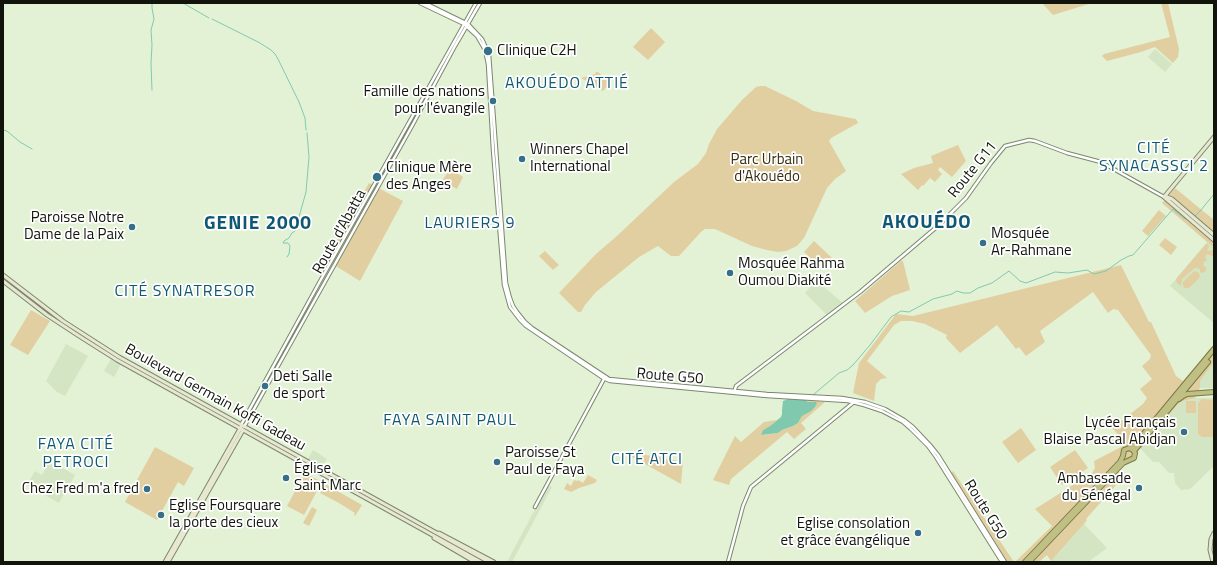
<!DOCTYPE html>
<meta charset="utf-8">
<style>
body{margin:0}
#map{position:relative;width:1217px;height:565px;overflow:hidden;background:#e3f1d5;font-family:"Titillium Web",sans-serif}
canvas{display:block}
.frame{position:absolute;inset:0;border:4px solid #10140b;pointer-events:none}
</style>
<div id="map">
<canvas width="1217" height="565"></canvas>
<div class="frame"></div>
</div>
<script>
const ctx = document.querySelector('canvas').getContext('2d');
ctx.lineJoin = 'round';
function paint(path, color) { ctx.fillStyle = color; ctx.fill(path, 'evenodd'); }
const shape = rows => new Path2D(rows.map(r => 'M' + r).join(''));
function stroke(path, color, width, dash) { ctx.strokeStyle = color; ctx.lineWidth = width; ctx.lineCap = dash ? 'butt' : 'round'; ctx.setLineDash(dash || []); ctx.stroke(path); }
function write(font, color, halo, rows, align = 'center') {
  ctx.font = font + ' "Titillium Web",sans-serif'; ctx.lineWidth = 3.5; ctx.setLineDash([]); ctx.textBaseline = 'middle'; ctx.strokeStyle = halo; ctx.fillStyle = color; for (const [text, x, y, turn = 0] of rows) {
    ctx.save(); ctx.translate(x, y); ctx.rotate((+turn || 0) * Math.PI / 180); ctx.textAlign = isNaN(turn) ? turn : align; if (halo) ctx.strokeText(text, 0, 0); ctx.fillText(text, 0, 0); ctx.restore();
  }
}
paint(shape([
 [1155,49,1172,64,1165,72,1148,57],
 [1207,242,1214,248,1214,323,1170,286],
 [816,280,844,304,828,316,805,293],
 [66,344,88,356,65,396,57,392,46,381],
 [111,359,121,364,114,377,104,371],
 [1214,362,1214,388,1200,388,1200,381],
 [1195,398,1214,398,1214,466,1190,489,1181,490,1175,483,1174,473,1169,473,1159,462,1153,462,1141,449,1177,405,1183,401],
 [313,450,327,459,322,466,308,459],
 [50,461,75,475,59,503,27,485,35,471,42,475],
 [548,485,552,487,512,562,507,562],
 [1084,524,1107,548,1088,562,1052,562,1051,561]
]), '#d4e5c3');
paint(shape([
 [1042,3,1092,3,1053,15],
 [1161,3,1168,3,1179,49,1178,57,1173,63,1155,47,1141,52,1107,61,1102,56,1104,54,1170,37],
 [651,28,665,42,648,60,633,47],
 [596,72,598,72,610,83,603,91,581,78,595,74],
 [760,86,765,86,796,101,813,111,856,119,858,123,831,138,829,141,846,171,835,179,827,188,804,238,797,246,786,251,778,252,767,250,752,246,715,229,705,229,701,232,679,256,671,256,658,246,639,257,596,292,585,305,581,312,578,312,559,293,596,254,618,235,674,182,698,164,706,153,709,144,717,129,742,100,756,87],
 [958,145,966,161,952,177,940,167,938,170,942,174,935,182,930,178,923,186,922,185,918,190,901,174,914,168,933,163,931,156],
 [450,169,463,177,457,189,442,181],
 [369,183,403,201,360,281,326,260],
 [1175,188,1214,220,1214,248,1162,203],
 [1159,210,1166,216,1148,236,1142,231],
 [1165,238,1177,247,1171,255,1159,245],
 [814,241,832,258,822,269,804,252],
 [1206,244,1208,244,1209,246,1207,251,1214,250,1214,257,1208,254,1205,256,1207,261,1203,262,1204,263,1203,266,1206,267,1206,271,1203,273,1200,272,1200,269,1195,268,1182,279,1181,286,1177,283,1176,279],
 [545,251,559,265,553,270,539,256],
 [901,261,903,261,910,290,892,296,865,313,855,301],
 [1121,265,1149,322,1151,322,1176,376,1183,381,1214,344,1214,362,1200,381,1200,388,1195,398,1183,401,1177,405,1141,449,1138,445,1131,451,1133,455,1132,457,1128,459,1125,457,1115,467,1124,476,1086,519,1087,520,1084,524,1051,561,1047,555,1039,562,1015,562,1052,526,1035,509,1092,473,1095,468,1094,461,1127,444,1112,428,1143,404,1147,398,1140,389,1152,379,1142,366,1150,359,1151,355,1118,310,1113,309,1108,313,1093,292,1040,331,1045,342,1026,356,1019,347,1016,349,997,325,960,353,946,338,947,335,925,324,912,321,901,321,894,325,867,361,887,378,881,379,876,384,874,401,853,393,859,363,896,314,913,316],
 [1195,271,1199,273,1200,276,1199,278,1189,288,1185,288,1183,286,1183,282,1193,272],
 [31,310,50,321,28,355,10,345],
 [804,399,825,402,801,423,806,429,794,439,787,432,731,479,729,485,713,480,735,436,741,442,764,422,777,420,770,426,763,430,761,435,763,435,778,433,782,430,793,426,798,423,802,416,808,402],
 [1202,399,1214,400,1214,437,1202,437,1198,434,1198,404,1199,402],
 [1186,401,1196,401,1196,413,1186,413],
 [1021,428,1036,450,1018,463,1002,442],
 [155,447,194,468,184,486,178,482,157,520,125,502],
 [1075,450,1088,468,1062,485,1050,467],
 [629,453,662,457,662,459,683,461,681,484,629,455],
 [953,471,1014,562,1007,562,951,473],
 [305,473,322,482,304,515,287,506],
 [588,475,597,480,595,483,579,488,571,492,564,489,567,483,571,486,574,480,577,481,578,480,583,483],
 [325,484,362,505,355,516,354,515,355,513,339,503,320,493],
 [312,507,317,510,309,526,303,523]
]), '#e1cfa1');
paint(shape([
 [788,399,804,399,808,402,816,402,817,403,815,407,811,411,802,416,798,423,793,426,782,430,778,433,761,435,763,430,770,426,781,417,782,414,782,410,783,401]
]), '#80c9af');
stroke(shape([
 [152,3,152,8,154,19,151,30,152,45,151,63,152,90],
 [183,3,209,18],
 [212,19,260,43,271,50,275,54,278,59,299,102,305,118,306,130],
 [3,130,7,131,20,142,32,149],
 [1175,211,1185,219],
 [1193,216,1195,216,1201,210,1214,194],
 [287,257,289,254,290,246,288,243,283,243,284,241,289,238,292,233,295,231,306,192,309,157,307,133],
 [813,395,839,373,847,370,853,365,870,345,891,317,901,311,909,312,933,299,952,294,957,291,963,293,970,293,978,288,992,283,1009,271,1020,281,1026,283,1055,272,1068,273,1087,270,1094,274,1106,271,1121,260,1129,256,1133,255,1173,209,1179,212]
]), '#80c9af', 1);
const tertiary = shape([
 [420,3,464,24,477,36,485,50,488,64,493,150,504,285,510,307,520,320,526,326,603,378,610,381,767,396,848,401,864,405,882,411,903,422,911,429,928,446,936,457,1002,562],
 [425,3,468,24,482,39,489,54,506,283,510,298,513,306,517,312,525,322,532,328,609,379,767,394,842,398,865,402,885,409,904,420,913,427,930,445,938,455,1005,562],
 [734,393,736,386,860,292,939,225,966,198,991,163,1005,146,1029,140,1035,141,1067,153,1101,162,1164,197],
 [241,425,319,283,476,3],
 [244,427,412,126,455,46,480,3],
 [535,507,604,379],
 [728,562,743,506,751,487,854,402]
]);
const secondary = shape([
 [1164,197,1214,137],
 [1164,197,1214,240],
 [1164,197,1167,197,1172,199,1214,235],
 [3,275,63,321,119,357,489,562],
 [3,281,47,315,79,336,117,360,481,562],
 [439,533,494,562],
 [434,538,475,562],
 [165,562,241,427],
 [168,562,243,430],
 [1213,562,1210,550,1211,539,1214,533]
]);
const trunk = shape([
 [1179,399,1183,396,1187,394,1214,392],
 [1131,449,1214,349],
 [1134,451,1208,362],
 [1025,562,1120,462,1123,456,1124,450,1129,448,1133,450,1135,453,1134,458,1123,463,1029,562]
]);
stroke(tertiary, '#7b886f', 4.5);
stroke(secondary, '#7b886f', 5);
stroke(trunk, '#797a46', 6);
stroke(tertiary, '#fff', 2.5);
stroke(secondary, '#e8e8d1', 3);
stroke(trunk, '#c0c084', 4);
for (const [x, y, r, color] of [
 [488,51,5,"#366f88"],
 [493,101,4,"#366f88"],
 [522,159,4,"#366f88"],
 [377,177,5,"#366f88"],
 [132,227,4,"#366f88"],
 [983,243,4,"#366f88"],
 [730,273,4,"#366f88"],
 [265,386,4,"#366f88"],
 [1184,432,4,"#366f88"],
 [497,462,4,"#366f88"],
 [286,478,4,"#366f88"],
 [1139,488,4,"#366f88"],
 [147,489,4,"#366f88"],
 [161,515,4,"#366f88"],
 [918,533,4,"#366f88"]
]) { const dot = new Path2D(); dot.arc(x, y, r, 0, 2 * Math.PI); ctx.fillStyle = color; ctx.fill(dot); stroke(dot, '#fff', 1.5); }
write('15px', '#10140b', '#fff', [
 ["Clinique C2H",497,51],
 ["Famille des nations",485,92,"right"],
 ["pour l'évangile",485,109,"right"],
 ["Winners Chapel",530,150],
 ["International",530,167],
 ["Clinique Mère",386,168],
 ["des Anges",386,185],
 ["Paroisse Notre",124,218,"right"],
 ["Dame de la Paix",124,235,"right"],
 ["Mosquée",991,234],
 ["Ar-Rahmane",991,251],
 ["Mosquée Rahma",738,264],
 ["Oumou Diakité",738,281],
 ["Deti Salle",273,377],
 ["de sport",273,394],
 ["Lycée Français",1176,423,"right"],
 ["Blaise Pascal Abidjan",1176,440,"right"],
 ["Paroisse St",505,453],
 ["Paul de Faya",505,470],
 ["Église",294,469],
 ["Saint Marc",294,486],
 ["Ambassade",1131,479,"right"],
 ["du Sénégal",1131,496,"right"],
 ["Chez Fred m'a fred",139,489,"right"],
 ["Eglise Foursquare",169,506],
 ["la porte des cieux",169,523],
 ["Eglise consolation",910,524,"right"],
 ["et grâce évangélique",910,541,"right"]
], 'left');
write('15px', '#382d11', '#fff', [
 ["Parc Urbain",767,160],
 ["d'Akouédo",767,177]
]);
write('15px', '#10140b', '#fff', [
 ["Route G11",973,170,-51],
 ["Route d'Abatta",340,232,-61],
 ["Route G50",670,377,5],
 ["Boulevard Germain Koffi Gadeau",215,398,29],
 ["Route G50",985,510,58]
]);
ctx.letterSpacing = '1px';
write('16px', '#0e5873', '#fff', [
 ["AKOUÉDO ATTIÉ",567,84],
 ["CITÉ",1154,149],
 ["SYNACASSCI 2",1154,167],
 ["LAURIERS 9",470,224],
 ["CITÉ SYNATRESOR",185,292],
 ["FAYA SAINT PAUL",450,421],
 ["FAYA CITÉ",76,445],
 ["PETROCI",76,463],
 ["CITÉ ATCI",647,460]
]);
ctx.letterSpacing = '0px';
ctx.letterSpacing = '1px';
write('bold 19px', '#0e5873', '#fff', [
 ["AKOUÉDO",927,223],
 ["GENIE 2000",258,224]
]);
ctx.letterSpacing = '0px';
</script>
